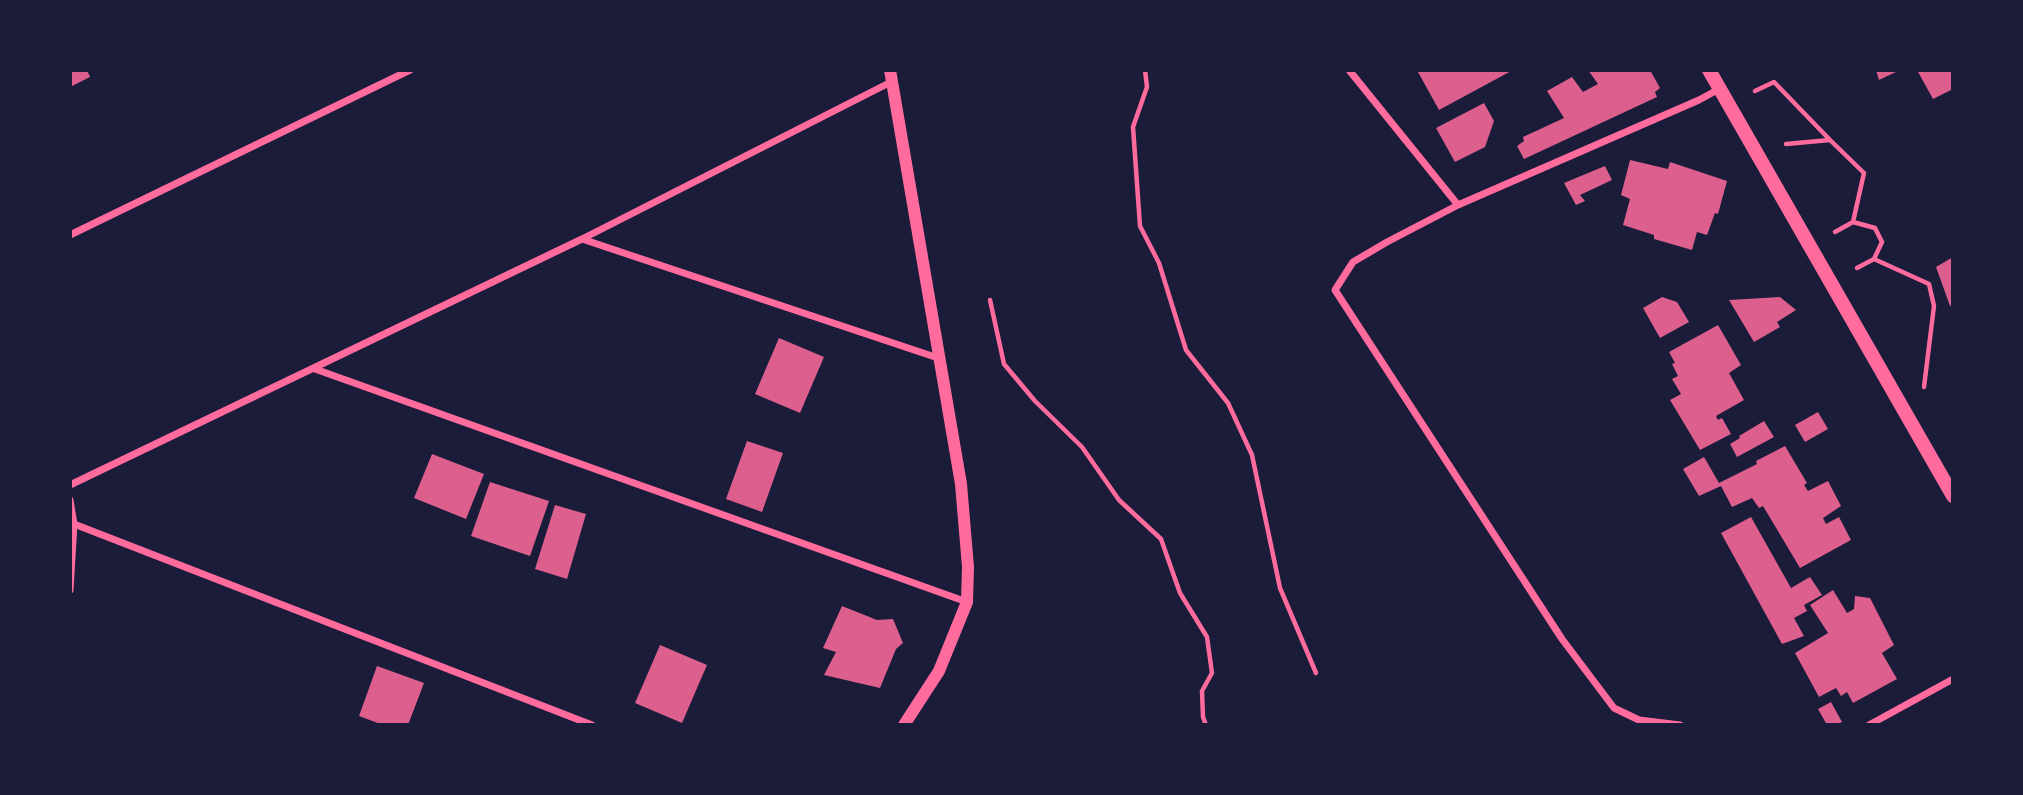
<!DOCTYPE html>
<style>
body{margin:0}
#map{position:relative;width:2023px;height:795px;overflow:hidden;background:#1b1b3a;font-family:"Fira Sans",sans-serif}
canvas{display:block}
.frame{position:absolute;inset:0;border:72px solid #1b1b3a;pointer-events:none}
</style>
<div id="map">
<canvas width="2023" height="795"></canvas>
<div class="frame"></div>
</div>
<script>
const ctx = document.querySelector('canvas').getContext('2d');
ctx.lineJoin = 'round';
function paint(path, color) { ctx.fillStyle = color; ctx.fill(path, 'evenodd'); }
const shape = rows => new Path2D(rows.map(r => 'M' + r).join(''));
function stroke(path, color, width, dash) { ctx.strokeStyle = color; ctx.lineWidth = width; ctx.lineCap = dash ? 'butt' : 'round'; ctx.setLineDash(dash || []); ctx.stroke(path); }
paint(shape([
 [70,70,87,70,90,77,70,87],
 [1422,70,1513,70,1439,110,1418,72],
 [1588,70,1650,70,1660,88,1655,92,1657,97,1524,159,1517,146,1524,141,1523,137,1564,118,1547,91,1572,77,1583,92,1598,84],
 [1876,70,1900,70,1879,80],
 [1917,70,1953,70,1953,89,1933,99],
 [1484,103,1494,121,1485,147,1455,162,1436,128],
 [1630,160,1668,169,1670,162,1727,181,1718,214,1715,213,1707,235,1697,232,1692,250,1654,239,1654,235,1623,225,1630,199,1621,195],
 [1605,166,1612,180,1580,195,1585,201,1576,205,1564,183],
 [1953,257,1953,305,1950,306,1936,267],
 [1662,297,1677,302,1689,322,1660,338,1643,308],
 [1780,297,1796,310,1777,322,1780,327,1754,342,1729,300],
 [1718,325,1741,365,1729,373,1744,400,1716,416,1718,420,1722,418,1731,434,1700,450,1670,400,1681,394,1672,379,1678,376,1672,364,1675,363,1669,352],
 [779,338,824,357,800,413,755,394],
 [1818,412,1828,429,1805,442,1795,425],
 [1764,421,1774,437,1737,457,1730,444,1740,438,1739,436],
 [747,441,783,453,762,512,726,499],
 [1785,446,1807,483,1804,485,1808,491,1828,481,1841,506,1823,518,1826,524,1839,517,1851,540,1800,568,1763,506,1759,508,1752,498,1732,507,1721,486,1699,496,1683,469,1704,457,1719,483,1757,464,1756,461],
 [432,454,484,474,466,519,414,498],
 [490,482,549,501,530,556,471,536],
 [555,505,586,514,567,579,535,569],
 [1751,517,1791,588,1810,577,1822,595,1804,605,1807,611,1794,618,1804,636,1782,644,1721,533],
 [1833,590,1847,613,1854,609,1855,596,1870,598,1894,645,1882,653,1897,679,1853,703,1847,692,1841,696,1836,688,1819,697,1795,653,1828,633,1810,605],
 [842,606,877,620,893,619,903,643,896,649,880,688,824,675,836,652,823,648],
 [660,645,707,665,682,723,635,703],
 [377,666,424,683,408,725,383,725,359,716],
 [1831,702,1842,722,1836,725,1827,725,1818,709]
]), '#dd5f8e');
stroke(shape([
 [1145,70,1147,87,1133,127,1140,226,1159,263,1186,350,1228,403,1252,455,1280,588,1316,673],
 [1755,91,1774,82,1830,140],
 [1786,144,1830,140,1864,173,1853,222],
 [1835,232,1853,222,1875,228,1882,242,1874,259],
 [1857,268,1874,259,1929,284,1934,306,1924,387],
 [990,300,1004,364,1035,401,1082,447,1119,500,1161,539,1180,593,1207,637,1212,673,1202,691,1203,717,1206,725]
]), '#ff6b9d', 4.5);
stroke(shape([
 [1349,70,1458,205],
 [70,235,410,70],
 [582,239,938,358],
 [315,369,967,602],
 [70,485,582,239,891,82],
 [70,500,74,524,70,590],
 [74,524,592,725],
 [1680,725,1639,720,1614,708,1562,639,1335,290,1353,262,1387,242,1458,205,1699,100,1719,89],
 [1869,725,1953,679]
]), '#ff6b9d', 7);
stroke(shape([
 [890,70,961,484,968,567,967,602,939,671,904,725]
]), '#ff6b9d', 12);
stroke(shape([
 [1709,70,1953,496]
]), '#ff6b9d', 14);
</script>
